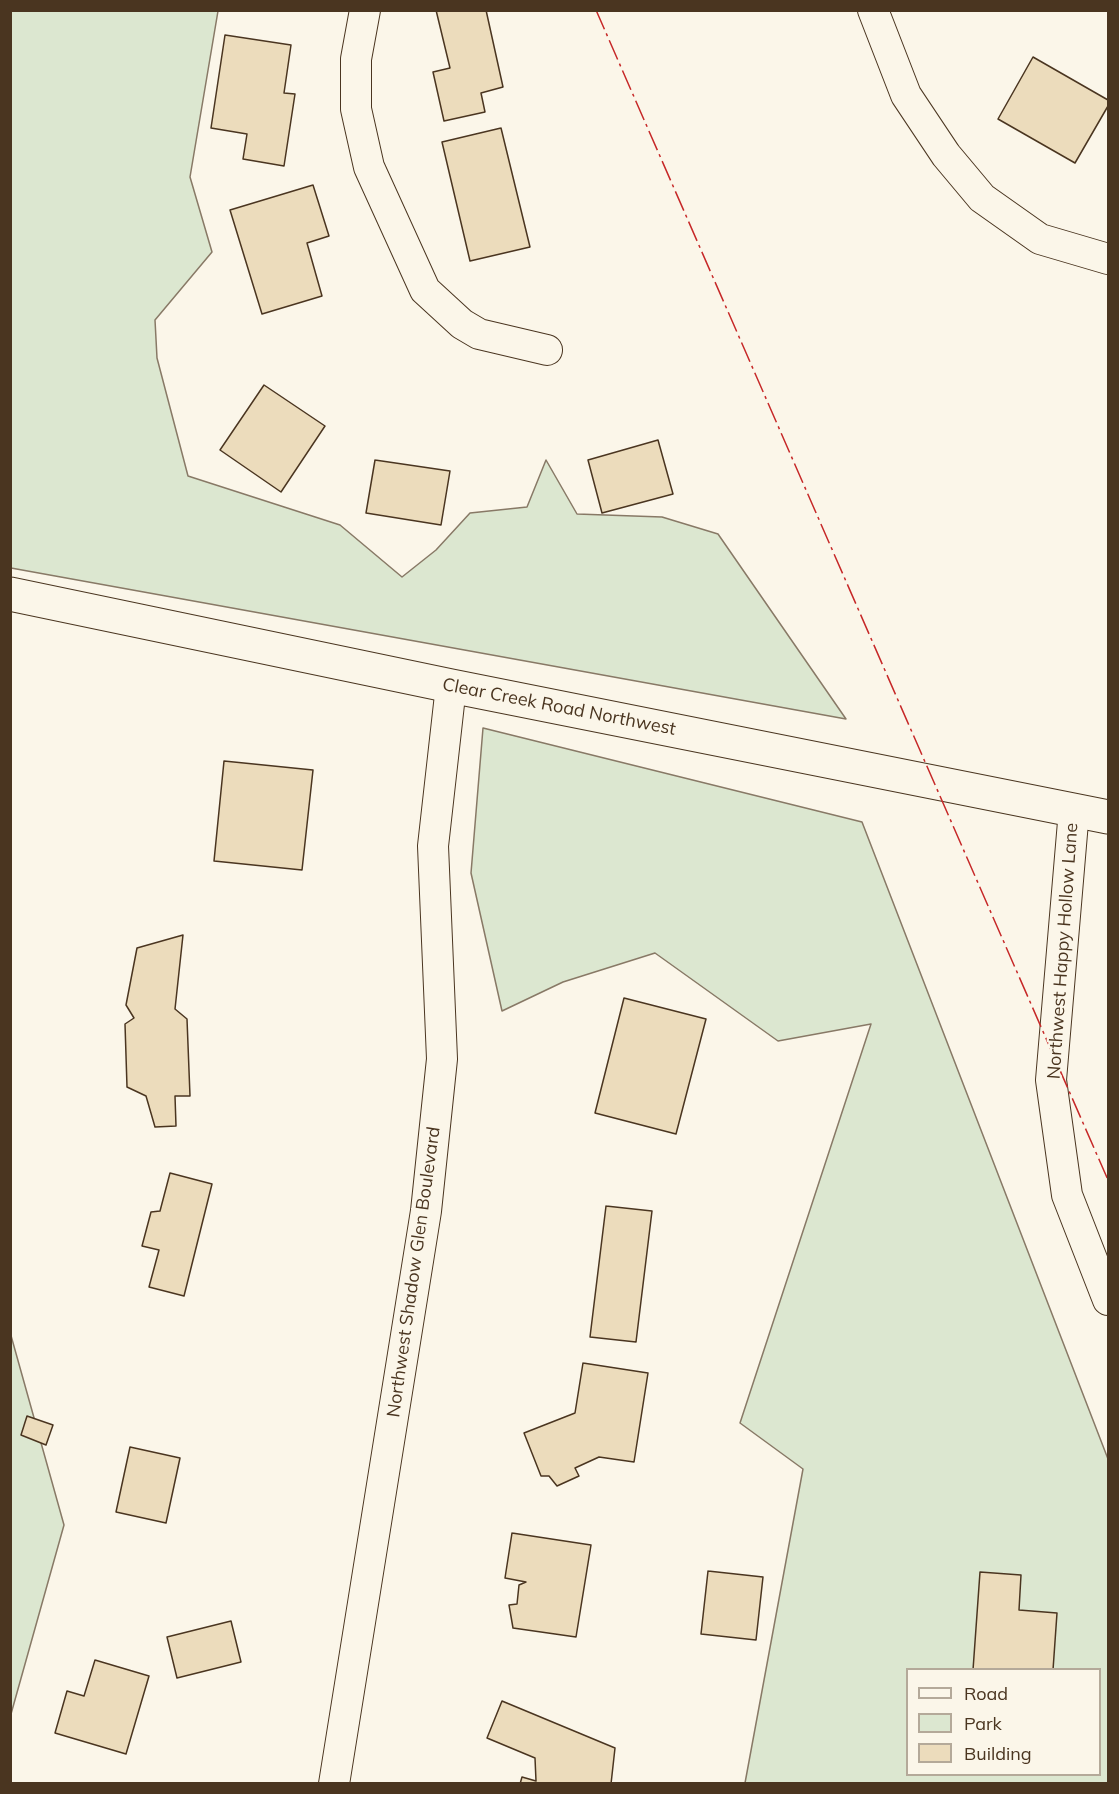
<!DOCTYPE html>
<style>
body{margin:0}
#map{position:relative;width:1119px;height:1794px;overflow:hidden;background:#fbf6e9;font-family:Mulish,sans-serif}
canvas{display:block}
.frame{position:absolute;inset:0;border:12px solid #4a3520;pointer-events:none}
.legend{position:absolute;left:906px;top:1668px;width:195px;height:108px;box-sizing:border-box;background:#fbf6e9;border:2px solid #b4a999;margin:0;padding:8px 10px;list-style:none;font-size:18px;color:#4a3520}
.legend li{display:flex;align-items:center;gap:12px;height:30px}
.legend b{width:30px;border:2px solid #b4a999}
</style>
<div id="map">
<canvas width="1119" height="1794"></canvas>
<div class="frame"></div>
<ul class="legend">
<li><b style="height:8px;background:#fbf6e9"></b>Road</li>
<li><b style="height:16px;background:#dce7d0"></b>Park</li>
<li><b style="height:16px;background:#ecdcbc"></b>Building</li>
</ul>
</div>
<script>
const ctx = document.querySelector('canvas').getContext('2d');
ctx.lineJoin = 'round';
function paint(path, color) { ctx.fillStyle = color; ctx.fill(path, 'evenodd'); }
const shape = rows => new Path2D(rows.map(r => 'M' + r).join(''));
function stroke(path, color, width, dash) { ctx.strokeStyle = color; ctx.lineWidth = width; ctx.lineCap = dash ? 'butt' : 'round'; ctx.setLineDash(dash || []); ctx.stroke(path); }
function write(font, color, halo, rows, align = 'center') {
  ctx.font = font + ' Mulish,sans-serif'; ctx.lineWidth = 4.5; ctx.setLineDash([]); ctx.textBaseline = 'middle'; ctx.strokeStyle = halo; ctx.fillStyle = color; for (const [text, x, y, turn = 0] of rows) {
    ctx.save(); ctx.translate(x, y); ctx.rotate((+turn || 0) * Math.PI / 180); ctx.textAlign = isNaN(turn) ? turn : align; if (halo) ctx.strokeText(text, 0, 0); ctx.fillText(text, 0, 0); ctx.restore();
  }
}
const green = shape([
 [10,11,218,11,190,177,212,252,155,320,157,358,188,476,340,525,402,577,436,550,470,513,527,507,546,460,577,514,662,517,718,534,846,719,11,568,10,11],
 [483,728,862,822,1108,1459,1108,1783,745,1783,803,1469,740,1423,871,1024,778,1041,655,953,563,982,502,1011,471,873,483,728],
 [908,1670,1100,1670,1100,1774,908,1774,908,1670],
 [10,1332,64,1525,11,1714,10,1714,10,1332]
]);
paint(green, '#dce7d0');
stroke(green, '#887966', 1.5);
const building = shape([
 [436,10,486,10,503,87,481,93,485,112,444,121,433,72,450,68,436,10],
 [225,35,291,45,284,93,295,94,284,166,243,159,247,134,211,128,225,35],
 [1033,57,1108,100,1108,106,1075,163,998,119,1033,57],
 [501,128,530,247,470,261,442,142,501,128],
 [313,185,329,236,307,243,322,296,262,314,230,210,313,185],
 [264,385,325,426,281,492,220,450,264,385],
 [658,440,673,494,602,513,588,460,658,440],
 [375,460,450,471,441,525,366,513,375,460],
 [224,761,313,770,302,870,214,861,224,761],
 [183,935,175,1009,187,1019,190,1096,175,1096,176,1126,155,1127,146,1096,127,1087,125,1024,134,1018,126,1005,137,948,183,935],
 [624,998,706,1019,676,1134,595,1113,624,998],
 [170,1173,212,1184,184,1296,149,1287,159,1250,142,1246,151,1212,160,1211,170,1173],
 [606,1206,652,1211,636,1342,590,1337,606,1206],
 [583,1363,648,1373,634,1462,599,1457,575,1468,579,1476,557,1486,549,1476,541,1476,524,1433,575,1413,583,1363],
 [27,1416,53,1425,46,1445,21,1435,27,1416],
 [130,1447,180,1458,166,1523,116,1512,130,1447],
 [512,1533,591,1545,576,1637,513,1628,509,1605,517,1604,519,1585,526,1582,505,1578,512,1533],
 [708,1571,763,1577,756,1640,701,1634,708,1571],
 [980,1572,1021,1575,1019,1610,1057,1613,1053,1670,973,1670,980,1572],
 [231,1621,241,1662,177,1678,167,1637,231,1621],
 [95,1660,149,1676,126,1754,55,1733,67,1691,84,1696,95,1660],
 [502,1701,615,1748,611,1784,520,1784,522,1777,536,1781,535,1758,487,1738,502,1701]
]);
paint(building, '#ecdcbc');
stroke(building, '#4a3520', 1.5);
const minor = shape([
 [365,10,356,59,356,109,369,167,425,290,462,324,479,334,547,350],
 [873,10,906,95,946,155,982,198,1040,239,1108,259],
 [1074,810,1051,1080,1067,1195,1108,1300],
 [334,1784,426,1211,442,1059,433,846,451,686]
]);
const secondary = shape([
 [10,594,451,686,1108,817]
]);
stroke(minor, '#4a3520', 32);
stroke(secondary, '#4a3520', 35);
stroke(minor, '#fbf6e9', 30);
stroke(secondary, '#fbf6e9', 33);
stroke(shape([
 [596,10,1108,1180]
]), '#c62828', 1.5, [21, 4.5, 3, 4.5]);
write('18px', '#4a3520', '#fbf6e9', [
 ["Clear Creek Road Northwest",559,707,11],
 ["Northwest Happy Hollow Lane",1063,951,-86],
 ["Northwest Shadow Glen Boulevard",414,1272,-82]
]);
</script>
